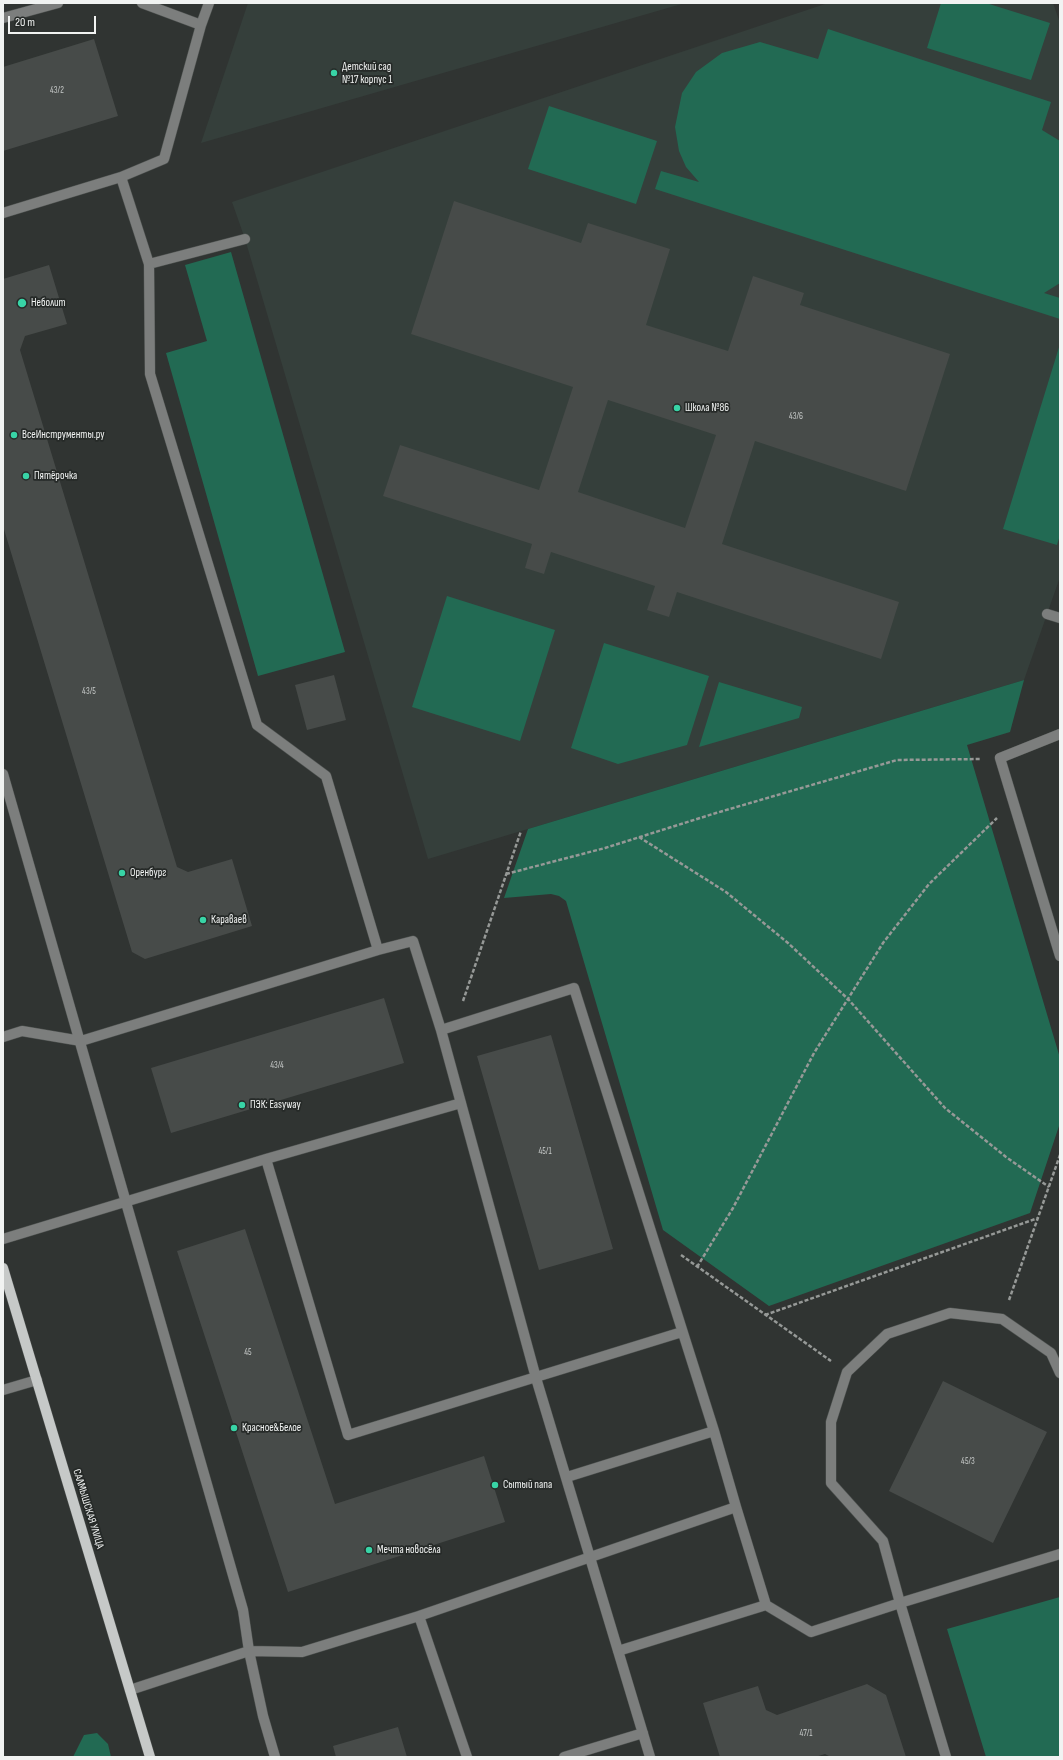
<!DOCTYPE html>
<meta charset="utf-8">
<style>
body{margin:0}
#map{position:relative;width:1063px;height:1760px;overflow:hidden;background:#303432;font-family:"Sofia Sans Condensed",sans-serif}
canvas{display:block}
.frame{position:absolute;inset:0;border:4px solid #f1f3f2;pointer-events:none}
.scale{position:absolute;left:8px;top:16px;width:88px;height:18px;box-sizing:border-box;border:2px solid #f1f3f2;border-top:0;padding-left:5px;font-size:12px;line-height:14px;white-space:nowrap;color:#f1f3f2;-webkit-text-stroke:3px #262a28;paint-order:stroke}
</style>
<div id="map">
<canvas width="1063" height="1760"></canvas>
<div class="frame"></div>
<div class="scale">20 m</div>
</div>
<script>
const ctx = document.querySelector('canvas').getContext('2d');
ctx.lineJoin = 'round';
function paint(path, color) { ctx.fillStyle = color; ctx.fill(path, 'evenodd'); }
const shape = rows => new Path2D(rows.map(r => 'M' + r).join(''));
function stroke(path, color, width, dash) { ctx.strokeStyle = color; ctx.lineWidth = width; ctx.lineCap = dash ? 'butt' : 'round'; ctx.setLineDash(dash || []); ctx.stroke(path); }
function write(font, color, halo, rows, align = 'center') {
  ctx.font = font + ' "Sofia Sans Condensed",sans-serif'; ctx.lineWidth = 3.5; ctx.setLineDash([]); ctx.textBaseline = 'middle'; ctx.strokeStyle = halo; ctx.fillStyle = color; for (const [text, x, y, turn = 0] of rows) {
    ctx.save(); ctx.translate(x, y); ctx.rotate((+turn || 0) * Math.PI / 180); ctx.textAlign = isNaN(turn) ? turn : align; if (halo) ctx.strokeText(text, 0, 0); ctx.fillText(text, 0, 0); ctx.restore();
  }
}
paint(shape([
 [248,3,685,3,201,143],
 [828,3,1053,3,1060,23,1060,577,1024,680,428,859,245,239,232,202]
]), '#353f3b');
paint(shape([
 [941,3,986,3,1050,23,1031,80,927,48],
 [828,29,1051,102,1042,130,1060,141,1060,283,1044,293,1060,298,1060,319,655,189,661,171,699,182,686,167,679,151,675,127,682,93,696,72,722,53,760,42,818,59],
 [549,106,657,141,636,204,528,169],
 [231,252,345,652,258,676,166,353,207,341,185,265],
 [1060,344,1060,535,1057,545,1003,529],
 [447,596,555,630,520,741,412,707],
 [604,643,709,676,687,745,618,764,571,748],
 [1024,680,1010,732,967,745,1060,1058,1060,1123,1030,1213,769,1306,663,1230,566,901,559,896,551,894,504,898,528,829],
 [719,682,802,707,799,718,699,747],
 [1060,1597,1060,1757,986,1757,947,1629],
 [97,1733,108,1744,111,1757,73,1757,84,1735]
]), '#226a53');
paint(shape([
 [94,39,118,116,3,151,3,67],
 [454,201,581,243,588,223,670,249,646,325,728,351,753,276,804,293,800,305,950,354,906,491,755,441,722,544,899,602,881,659,677,592,669,617,647,610,655,586,551,552,544,574,525,568,532,544,383,496,400,445,539,490,573,387,411,334],
 [608,400,716,435,685,528,578,492],
 [49,265,67,324,25,336,20,350,177,867,188,872,232,859,252,926,145,959,132,952,3,526,3,279],
 [334,675,346,720,307,730,295,685],
 [384,998,404,1063,171,1133,151,1068],
 [551,1035,613,1249,539,1270,477,1056],
 [245,1229,335,1504,484,1456,505,1522,288,1592,177,1251],
 [943,1381,1047,1432,993,1543,889,1491],
 [867,1684,886,1695,906,1757,831,1757,825,1754,815,1757,720,1757,703,1703,758,1686,766,1710,777,1715],
 [398,1727,407,1757,336,1757,333,1746]
]), '#474b49');
const minor = shape([
 [142,3,201,25],
 [3,18,58,3],
 [121,177,149,264,150,374,257,725,326,776,378,950],
 [3,213,121,177,164,159,201,25,209,3],
 [149,264,245,239],
 [1047,614,1060,618],
 [1060,734,1000,758,1060,956],
 [3,774,243,1610,249,1651,263,1716,275,1757],
 [441,1030,574,988,714,1431,567,1477],
 [3,1037,22,1031,81,1041,378,950,413,941,441,1030,536,1378,650,1757],
 [266,1159,348,1435,682,1332],
 [3,1239,266,1159,461,1103],
 [1060,1373,1051,1353,1002,1319,950,1313,887,1334,847,1372,831,1422,831,1483,883,1541,900,1603,1060,1554],
 [3,1390,37,1380],
 [714,1431,736,1507],
 [419,1616,736,1507,766,1605],
 [618,1651,766,1605,811,1632,900,1603,946,1757],
 [130,1690,249,1651,302,1652,419,1616,467,1757],
 [564,1757,643,1733]
]);
const major = shape([
 [3,1268,150,1757]
]);
stroke(minor, '#4f5351', 11);
stroke(major, '#4f5351', 11);
stroke(shape([
 [639,837,726,892,788,943,848,999,945,1108,1006,1157,1049,1187],
 [506,874,605,848,716,813,897,760,981,759],
 [463,1001,521,831],
 [681,1255,831,1361],
 [697,1267,733,1208,814,1053,883,943,929,884,997,818],
 [1009,1300,1060,1155],
 [765,1315,1038,1218]
]), '#969997', 2.5, [4, 2]);
stroke(minor, '#7c7e7d', 10);
stroke(major, '#c6c9c8', 10);
for (const [x, y, r, color] of [
 [334,73,4,"#38d4a6"],
 [22,303,5,"#38d4a6"],
 [677,408,4,"#38d4a6"],
 [14,435,4,"#38d4a6"],
 [26,476,4,"#38d4a6"],
 [122,873,4,"#38d4a6"],
 [203,920,4,"#38d4a6"],
 [242,1105,4,"#38d4a6"],
 [234,1428,4,"#38d4a6"],
 [495,1485,4,"#38d4a6"],
 [369,1550,4,"#38d4a6"]
]) { const dot = new Path2D(); dot.arc(x, y, r, 0, 2 * Math.PI); ctx.fillStyle = color; ctx.fill(dot); stroke(dot, '#262a28', 1.5); }
write('9px', '#c6c9c8', null, [
 ["43/2",57,91],
 ["43/6",796,417],
 ["43/5",89,692],
 ["43/4",277,1066],
 ["45/1",545,1152],
 ["45",248,1353],
 ["45/3",968,1462],
 ["47/1",806,1734]
]);
write('11px', '#f1f3f2', '#262a28', [
 ["Детский сад",342,67],
 ["№17 корпус 1",342,80],
 ["Неболит",31,303],
 ["Школа №86",685,408],
 ["ВсеИнструменты.ру",22,435],
 ["Пятёрочка",34,476],
 ["Оренбург",130,873],
 ["Караваев",211,920],
 ["ПЭК: Easyway",250,1105],
 ["Красное&Белое",242,1428],
 ["Сытый папа",503,1485],
 ["Мечта новосёла",377,1550]
], 'left');
write('11px', '#f1f3f2', '#262a28', [
 ["САЛМЫШСКАЯ УЛИЦА",88,1509,73]
]);
</script>
